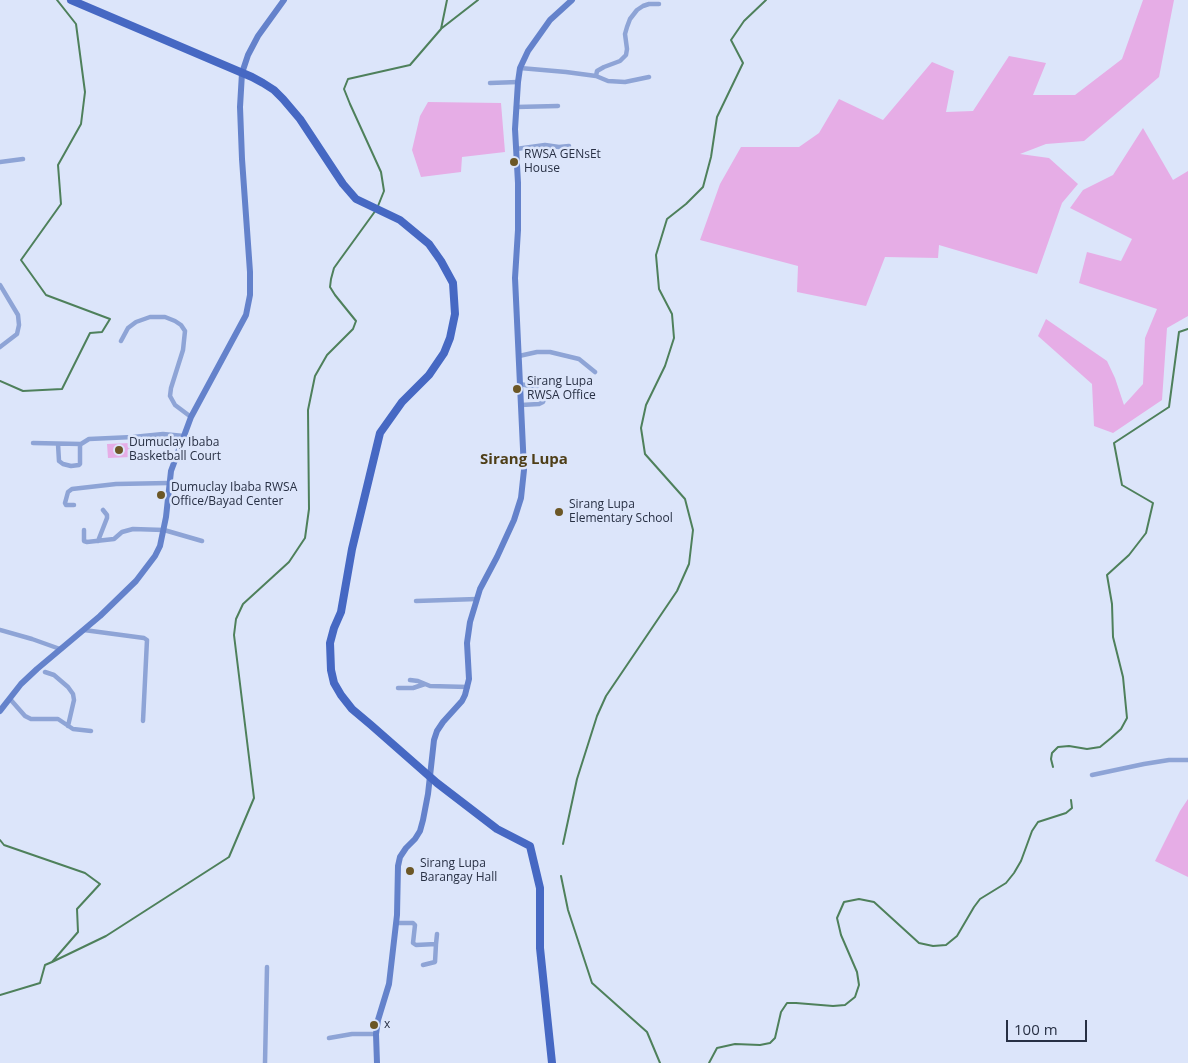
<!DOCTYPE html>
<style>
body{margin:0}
#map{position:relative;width:1188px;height:1063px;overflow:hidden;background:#dce5fa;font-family:"Open Sans",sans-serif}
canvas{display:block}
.scale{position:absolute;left:1006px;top:1020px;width:81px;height:22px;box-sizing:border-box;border:2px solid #283044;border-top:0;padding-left:6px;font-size:15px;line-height:18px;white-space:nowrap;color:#283044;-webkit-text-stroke:4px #dce5fa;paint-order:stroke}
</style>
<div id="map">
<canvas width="1188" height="1063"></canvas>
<div class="scale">100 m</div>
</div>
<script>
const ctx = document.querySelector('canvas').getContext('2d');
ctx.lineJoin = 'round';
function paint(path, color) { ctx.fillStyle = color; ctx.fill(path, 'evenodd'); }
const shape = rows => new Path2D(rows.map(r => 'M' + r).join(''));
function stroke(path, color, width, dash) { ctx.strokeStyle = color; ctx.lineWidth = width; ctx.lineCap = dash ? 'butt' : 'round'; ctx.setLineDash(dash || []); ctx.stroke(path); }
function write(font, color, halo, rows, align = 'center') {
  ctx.font = font + ' "Open Sans",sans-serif'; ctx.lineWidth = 5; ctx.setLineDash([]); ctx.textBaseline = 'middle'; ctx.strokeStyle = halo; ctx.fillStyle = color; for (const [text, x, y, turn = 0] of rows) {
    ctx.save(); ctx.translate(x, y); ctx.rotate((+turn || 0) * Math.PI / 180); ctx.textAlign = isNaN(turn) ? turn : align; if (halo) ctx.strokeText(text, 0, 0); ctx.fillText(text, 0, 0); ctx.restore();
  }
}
paint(shape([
 [1143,0,1174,0,1159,77,1084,141,1046,144,1020,154,1049,158,1078,184,1062,203,1037,274,939,245,938,258,885,257,866,306,797,292,798,266,700,240,720,184,741,147,799,147,819,133,839,99,883,120,932,62,954,71,946,112,973,111,1009,56,1046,63,1033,95,1075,95,1122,59],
 [428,102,501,103,505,152,462,157,461,172,421,177,412,150,420,116],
 [1143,128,1173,180,1188,171,1188,316,1167,328,1162,400,1113,433,1094,426,1092,384,1038,336,1046,319,1107,361,1115,378,1124,405,1143,384,1145,338,1157,309,1079,283,1087,252,1121,261,1132,239,1070,208,1083,190,1113,175],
 [130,443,131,457,108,458,107,444],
 [1188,799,1188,877,1155,861,1180,811]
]), '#e6ade6');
stroke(shape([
 [442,28,478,0],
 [378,206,384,191,381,172,350,104,344,89,348,79,410,65,441,29,447,0],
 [0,381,23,391,62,389,90,333,102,332,110,319,46,295,21,260,61,204,58,165,81,124,85,92,76,24,57,0],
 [1053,767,1051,759,1052,753,1058,747,1069,746,1087,749,1100,747,1111,738,1121,729,1127,718,1123,677,1113,637,1112,604,1107,575,1129,555,1146,533,1153,503,1122,485,1114,443,1169,407,1179,332,1188,329],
 [0,840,4,845,85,873,100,884,77,909,78,932,52,962,45,965,40,983,0,995],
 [563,844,577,779,597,716,606,696,677,591,689,564,693,530,685,499,645,454,641,428,646,405,665,366,674,338,672,314,659,289,656,255,667,219,686,204,703,187,711,157,717,117,743,63,731,40,744,21,766,0],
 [561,876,568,910,592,983,647,1032,660,1063],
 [52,962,106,936,229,857,254,798,234,635,236,619,243,604,289,562,305,538,309,509,308,410,315,376,327,355,353,329,356,321,335,295,330,287,331,279,334,268,339,261,376,210],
 [709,1063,717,1048,735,1044,760,1045,770,1043,775,1038,781,1012,787,1003,796,1003,833,1006,845,1005,855,997,859,985,857,972,841,935,837,918,844,902,859,899,874,902,919,943,933,946,946,945,957,936,974,907,980,899,1006,883,1014,873,1021,861,1032,831,1038,822,1066,813,1072,808,1071,800]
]), '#4e805b', 2);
stroke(shape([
 [520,68,566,72,596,76,608,81,625,82,649,77],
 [596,76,597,71,604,67,620,61,626,55,627,49,625,34,627,27,630,19,637,10,643,6,649,4,659,4],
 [490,83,518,82],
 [516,107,558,106],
 [516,149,545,145,559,147,569,146],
 [0,162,23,159],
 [0,285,18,315,19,325,17,334,0,347],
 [121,341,128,328,136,322,150,317,165,317,175,321,181,325,185,331,183,350,171,388,170,396,175,405,191,417],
 [519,356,537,352,550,352,579,359,595,372],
 [520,384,535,387,543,394,544,399,543,402,539,404,521,405],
 [33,443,81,444,89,439,133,437,163,434,184,436],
 [58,444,59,461,63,464,71,466,79,465,80,464,80,444],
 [74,505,66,505,65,503,68,492,72,489,116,484,169,483],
 [84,530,84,541,87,542,114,539,122,532,133,529,164,530,202,541],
 [98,541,107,518,107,515,103,510],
 [416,601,477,599],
 [0,630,32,639,60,649],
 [84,630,144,638,147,640,143,721],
 [45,672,54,675,68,687,73,694,74,700,68,726],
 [410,680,418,681,430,686,468,687],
 [398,688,413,688,425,684],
 [10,699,25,716,31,719,58,719,73,729,91,731],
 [1092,775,1144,764,1169,760,1188,760],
 [396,923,413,923,415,925,413,943,416,945,436,944,437,934],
 [423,965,435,962,436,944],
 [329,1038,352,1034,376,1034],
 [265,1063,267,967]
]), '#8ea4d6', 4.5);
stroke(shape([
 [0,711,21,684,37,669,100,616,136,581,155,556,160,546,166,517,171,471,191,417,246,315,250,295,250,272,242,159,240,107,242,73,248,55,258,36,284,0],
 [377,1063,376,1034,378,1020,389,984,397,915,398,866,400,857,406,848,415,839,420,831,423,820,428,794,434,740,437,731,443,722,462,701,465,695,469,679,467,643,470,622,480,589,497,557,514,520,521,498,524,470,515,278,518,230,518,183,515,129,518,82,520,68,528,51,550,20,572,0]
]), '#6482cb', 6);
stroke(shape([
 [71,0,252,77,263,83,274,90,283,99,300,119,335,172,343,184,356,199,400,220,429,244,441,261,453,283,455,314,450,338,444,353,429,375,402,402,380,433,352,549,341,612,334,628,330,643,331,670,334,683,341,695,352,709,371,725,437,783,497,829,530,846,540,888,540,948,552,1063]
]), '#4668c3', 8);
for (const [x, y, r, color] of [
 [514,162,5,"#6c5726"],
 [517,389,5,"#6c5726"],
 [119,450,5,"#6c5726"],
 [161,495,5,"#6c5726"],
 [559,512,5,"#6c5726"],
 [410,871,5,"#6c5726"],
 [374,1025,5,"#6c5726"]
]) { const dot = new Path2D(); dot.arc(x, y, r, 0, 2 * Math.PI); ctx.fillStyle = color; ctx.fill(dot); stroke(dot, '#dce5fa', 2); }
write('12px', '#283044', '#dce5fa', [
 ["RWSA GENsEt",524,155],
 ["House",524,169],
 ["Sirang Lupa",527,382],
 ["RWSA Office",527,396],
 ["Dumuclay Ibaba",129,443],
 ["Basketball Court",129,457],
 ["Dumuclay Ibaba RWSA",171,488],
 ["Office/Bayad Center",171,502],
 ["Sirang Lupa",569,505],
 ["Elementary School",569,519],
 ["Sirang Lupa",420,864],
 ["Barangay Hall",420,878],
 ["x",384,1025]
], 'left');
write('bold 15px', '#4e3e17', '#dce5fa', [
 ["Sirang Lupa",524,460]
]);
</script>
